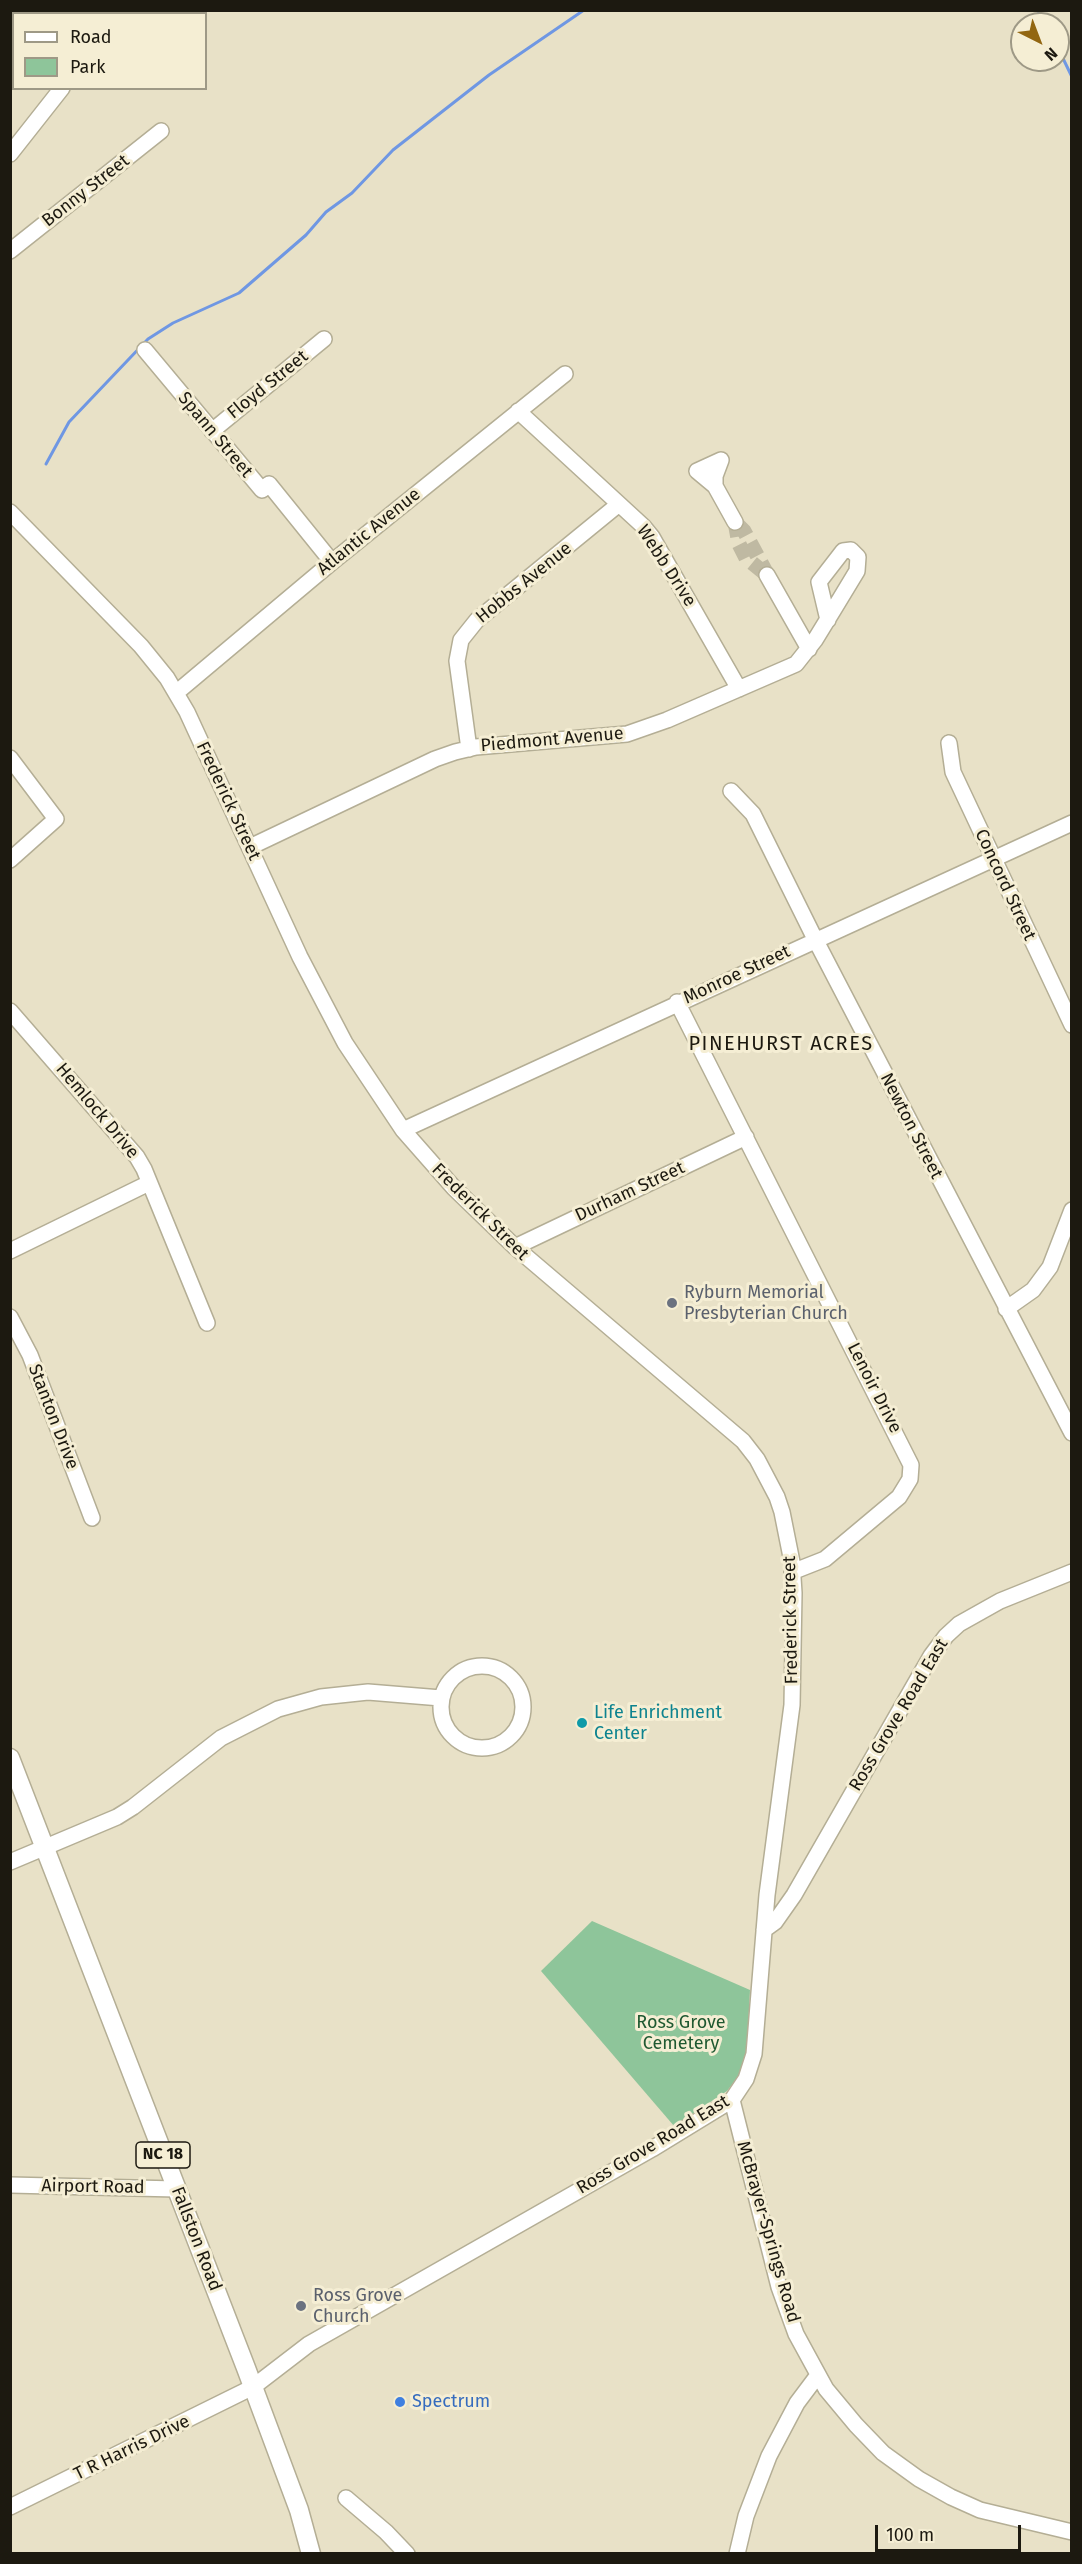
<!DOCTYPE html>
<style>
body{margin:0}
#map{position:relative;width:1082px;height:2564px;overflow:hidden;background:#e8e1c7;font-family:"Fira Sans",sans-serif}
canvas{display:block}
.frame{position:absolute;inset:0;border:12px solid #1c1910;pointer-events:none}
.legend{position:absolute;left:12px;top:12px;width:195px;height:78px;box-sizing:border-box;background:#f5eed4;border:2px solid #9e9986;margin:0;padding:8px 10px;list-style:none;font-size:18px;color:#1c1910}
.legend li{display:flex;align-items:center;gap:12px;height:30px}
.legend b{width:30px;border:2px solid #9e9986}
.north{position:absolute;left:1010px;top:12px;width:60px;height:60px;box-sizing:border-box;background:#f5eed4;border:2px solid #9e9986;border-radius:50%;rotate:138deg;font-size:16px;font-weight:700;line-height:24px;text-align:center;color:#1c1910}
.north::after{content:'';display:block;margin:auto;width:21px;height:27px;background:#926610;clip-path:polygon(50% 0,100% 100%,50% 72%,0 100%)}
.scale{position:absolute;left:875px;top:2525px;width:146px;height:27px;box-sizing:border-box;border:3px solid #1c1910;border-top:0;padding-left:8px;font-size:18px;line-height:21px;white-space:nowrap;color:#1c1910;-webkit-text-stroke:4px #f5eed4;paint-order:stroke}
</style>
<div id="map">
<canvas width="1082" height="2564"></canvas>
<div class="frame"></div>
<ul class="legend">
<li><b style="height:8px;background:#fff"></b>Road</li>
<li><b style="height:16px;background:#8ec59a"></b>Park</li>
</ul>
<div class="north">N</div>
<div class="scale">100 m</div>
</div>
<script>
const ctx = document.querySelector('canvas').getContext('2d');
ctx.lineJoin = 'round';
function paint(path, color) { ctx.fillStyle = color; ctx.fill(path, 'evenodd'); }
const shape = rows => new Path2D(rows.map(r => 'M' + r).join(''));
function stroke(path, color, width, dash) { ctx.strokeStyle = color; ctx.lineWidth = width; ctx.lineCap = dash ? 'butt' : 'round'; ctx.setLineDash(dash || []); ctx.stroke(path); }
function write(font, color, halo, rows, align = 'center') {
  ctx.font = font + ' "Fira Sans",sans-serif'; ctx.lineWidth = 6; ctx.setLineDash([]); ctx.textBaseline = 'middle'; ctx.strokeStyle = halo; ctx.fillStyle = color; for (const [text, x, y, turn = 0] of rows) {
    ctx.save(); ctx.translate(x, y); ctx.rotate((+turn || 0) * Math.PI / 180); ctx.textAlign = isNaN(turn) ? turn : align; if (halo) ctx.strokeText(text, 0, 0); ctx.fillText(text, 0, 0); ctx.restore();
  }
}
paint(shape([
 [592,1921,750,1990,747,2050,741,2073,727,2091,674,2126,541,1971]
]), '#8ec59a');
stroke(shape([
 [1038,10,1043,24],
 [1058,48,1072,77],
 [46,464,69,422,148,339,173,323,239,293,306,235,326,212,352,193,393,150,489,75,584,10]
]), '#6f97e3', 3);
stroke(shape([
 [735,522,739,544,746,558,767,575],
 [737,524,744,531,766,572]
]), '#bfb9a2', 15, [15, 8]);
const minor = shape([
 [98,10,102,14],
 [120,14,121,10],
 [10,154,62,88],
 [10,251,161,131],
 [145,350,262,490,269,484,332,562],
 [518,411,643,526,652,537,739,689],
 [212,431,324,339],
 [721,460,715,476,715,486,735,522],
 [715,486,697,471,721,460],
 [10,512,141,646,167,678,187,712,300,957,345,1043,403,1130,454,1188,515,1247,743,1441,757,1459,777,1497,782,1512,792,1562,794,1593,792,1705,767,1895,754,2054,746,2079,732,2100,652,2149,309,2344,253,2387,10,2507],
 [767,575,809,649],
 [176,693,332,562,565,374],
 [949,743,953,772,1072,1025],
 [469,749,457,661,461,640,477,620,619,504],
 [10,758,56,819,10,860],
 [731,791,753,814,815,939,1072,1433],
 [250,847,435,759,455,752,476,747,627,734,667,720,796,664,815,640,834,609,857,571,858,557,851,550,843,551,819,582,828,620],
 [677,1002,911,1465,910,1479,899,1497,825,1559,792,1572],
 [10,1011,137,1157,144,1169,207,1323],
 [403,1130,1072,823],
 [515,1247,746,1137],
 [10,1251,149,1183],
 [1006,1309,1033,1290,1050,1267,1072,1210],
 [10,1317,30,1355,92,1518],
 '441 1707a41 41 0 1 1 82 0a41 41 0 1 1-82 0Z',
 [10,1862,117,1817,133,1807,221,1738,278,1709,321,1697,368,1692,441,1698],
 [764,1930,775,1922,794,1895,931,1656,946,1636,959,1624,1000,1601,1072,1572],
 [732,2100,779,2287,796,2334,826,2389,856,2425,883,2453,919,2479,951,2497,980,2510,1072,2532],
 [10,2185,176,2189],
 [346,2498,386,2532,407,2554],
 [737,2554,746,2516,769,2456,797,2403,818,2375]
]);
const major = shape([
 [10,1758,246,2368,299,2510,311,2554]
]);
stroke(minor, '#b4ae95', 18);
stroke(major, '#b4ae95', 21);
stroke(minor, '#fff', 15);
stroke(major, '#fff', 18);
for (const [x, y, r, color] of [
 [672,1303,6,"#6b7280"],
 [582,1723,6,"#0f9aa8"],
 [301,2306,6,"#6b7280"],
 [400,2402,6,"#3f7fe0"]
]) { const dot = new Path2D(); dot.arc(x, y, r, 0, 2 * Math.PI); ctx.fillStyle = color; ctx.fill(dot); stroke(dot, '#f5eed4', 2); }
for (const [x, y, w] of [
 [163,2155,54]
]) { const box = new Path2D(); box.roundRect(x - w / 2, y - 13, w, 26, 4.5); ctx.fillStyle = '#f5eed4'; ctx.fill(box); stroke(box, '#1c1910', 1.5); }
write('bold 16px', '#1c1910', null, [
 ["NC 18",163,2155]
]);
write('18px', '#1c1910', '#f5eed4', [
 ["Bonny Street",86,191,-38],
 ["Floyd Street",268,385,-39],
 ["Spann Street",215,435,50],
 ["Atlantic Avenue",369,532,-39],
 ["Webb Drive",666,566,57],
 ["Hobbs Avenue",524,583,-39],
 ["Piedmont Avenue",552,740,-5],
 ["Frederick Street",228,801,65],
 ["Concord Street",1005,885,65],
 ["Monroe Street",737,975,-25],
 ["Hemlock Drive",97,1111,50],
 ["Newton Street",911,1126,63],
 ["Durham Street",630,1192,-25],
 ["Frederick Street",480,1212,45],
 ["Lenoir Drive",874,1388,63],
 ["Stanton Drive",53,1417,69],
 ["Frederick Street",791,1620,-91],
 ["Ross Grove Road East",899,1715,-59],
 ["Ross Grove Road East",653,2145,-31],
 ["Airport Road",93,2187,1],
 ["McBrayer-Springs Road",768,2232,74],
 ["Fallston Road",196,2239,69],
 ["T R Harris Drive",132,2448,-26]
]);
write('18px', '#5b616d', '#f5eed4', [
 ["Ryburn Memorial",684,1293],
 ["Presbyterian Church",684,1314],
 ["Ross Grove",313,2296],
 ["Church",313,2317]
], 'left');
write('18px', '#0d838f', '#f5eed4', [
 ["Life Enrichment",594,1713],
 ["Center",594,1734]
], 'left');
write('18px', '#1f5931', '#f5eed4', [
 ["Ross Grove",681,2023],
 ["Cemetery",681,2044]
]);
write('18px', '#366cbe', '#f5eed4', [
 ["Spectrum",412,2402]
], 'left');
ctx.letterSpacing = '1.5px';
write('20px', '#1c1910', '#f5eed4', [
 ["PINEHURST ACRES",781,1044]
]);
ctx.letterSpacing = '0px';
</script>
